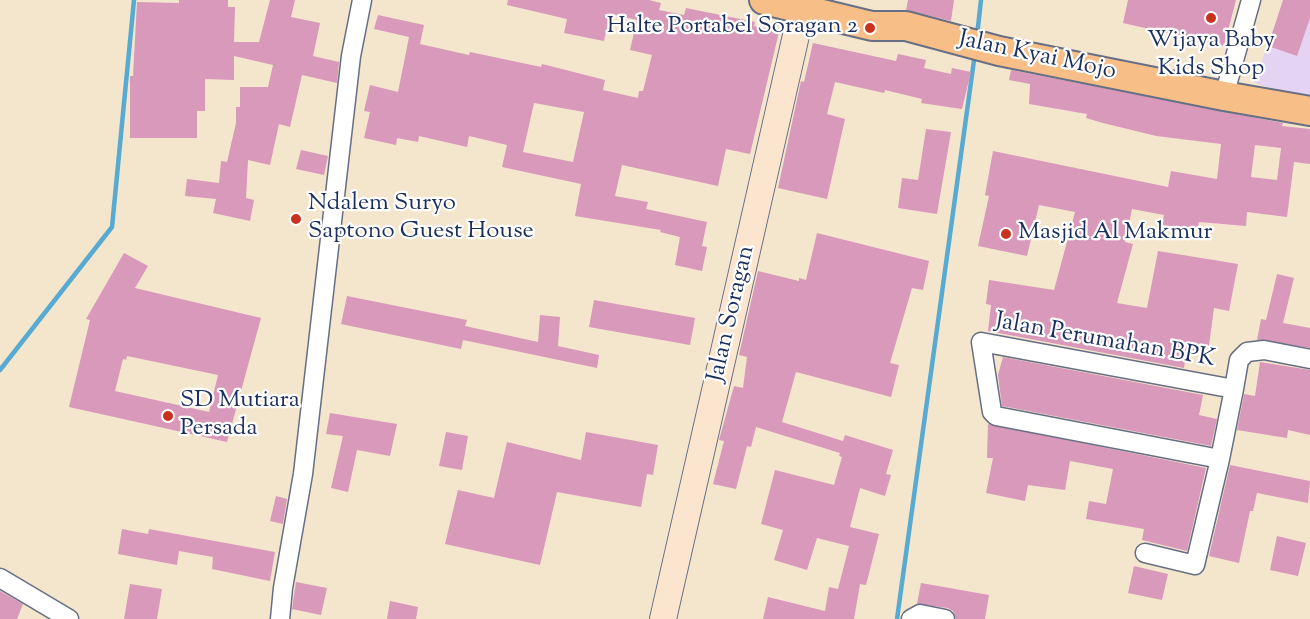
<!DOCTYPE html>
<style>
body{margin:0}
canvas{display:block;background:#f4e5cd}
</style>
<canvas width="1310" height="619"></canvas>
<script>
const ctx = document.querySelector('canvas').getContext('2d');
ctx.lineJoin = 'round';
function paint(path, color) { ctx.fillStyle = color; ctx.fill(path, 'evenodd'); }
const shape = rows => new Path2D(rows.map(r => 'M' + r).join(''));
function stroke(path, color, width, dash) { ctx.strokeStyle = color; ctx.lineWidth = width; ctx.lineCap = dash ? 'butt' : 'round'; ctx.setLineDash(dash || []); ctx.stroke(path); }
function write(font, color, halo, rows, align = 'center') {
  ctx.font = font + ' "Sorts Mill Goudy",serif'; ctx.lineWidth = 4.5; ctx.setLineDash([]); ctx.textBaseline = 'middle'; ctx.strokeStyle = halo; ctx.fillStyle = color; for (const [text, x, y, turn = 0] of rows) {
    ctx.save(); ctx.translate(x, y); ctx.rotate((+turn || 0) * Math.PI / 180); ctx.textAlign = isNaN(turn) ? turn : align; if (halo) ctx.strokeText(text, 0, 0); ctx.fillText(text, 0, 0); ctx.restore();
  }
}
paint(shape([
 [1284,0,1310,0,1310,99,1254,83]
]), '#e4d3f2');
stroke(shape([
 [977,36,981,0],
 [0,370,112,227,134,0],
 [897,619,975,53]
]), '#57aad2', 4.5);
paint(shape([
 [179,0,228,0,228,7,235,7,234,42,259,42,270,0,295,0,291,17,320,23,313,56,339,62,337,83,302,75,290,127,279,124,270,165,248,160,246,198,254,200,250,221,213,213,216,199,185,196,187,179,219,183,221,161,227,162,236,123,236,107,240,107,240,87,268,87,273,65,234,56,234,80,205,79,205,111,197,111,197,138,130,138,130,76,133,76,137,2,179,3],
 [508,0,649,0,661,3,659,10,684,15,686,8,755,22,754,26,779,32,750,154,726,149,718,186,622,165,615,196,648,202,646,209,707,222,702,246,707,247,702,271,675,265,680,237,660,232,661,230,575,216,581,184,502,167,507,145,469,136,467,147,419,136,418,142,397,138,396,145,364,138,370,112,364,111,370,85,398,92,409,37,374,29,378,15,424,25,420,44,469,55,470,52,541,67,542,64,554,67,605,80,603,90,638,98,639,91,643,91,652,55,630,50,637,20,610,14,604,41,564,33,567,19,507,5],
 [534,103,584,112,573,162,523,152],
 [908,0,954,0,951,21,906,10],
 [1128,0,1236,0,1224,46,1123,23],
 [1283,0,1310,0,1310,18,1297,56,1268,46],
 [813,43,896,61,898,54,926,60,924,68,951,74,952,68,971,72,962,109,921,103,922,99,885,90,884,93,835,82,827,114,845,119,827,199,778,188,801,81,804,82],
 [1011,70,1283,123,1282,126,1310,129,1310,164,1294,162,1287,217,1247,212,1246,226,1199,222,1197,230,1162,225,1164,215,1132,209,1125,242,1133,244,1117,303,1147,308,1158,251,1238,264,1229,311,1214,308,1208,353,1187,350,1184,368,988,331,991,305,986,304,989,280,1054,290,1075,212,1039,205,1027,256,978,246,989,196,985,195,993,151,1168,187,1171,171,1217,179,1221,144,1156,136,1103,123,1086,118,1087,114,1029,104,1030,84,1009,80],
 [1255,145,1281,148,1277,180,1251,177],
 [926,129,951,132,937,214,898,208,902,178,918,180],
 [301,150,328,156,324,175,296,169],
 [817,233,929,261,923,290,912,288,890,363,899,365,891,397,796,372,782,422,843,441,845,435,893,450,886,474,891,475,885,496,860,488,850,527,879,534,866,585,860,584,854,619,763,619,768,597,825,611,829,587,838,589,849,546,817,538,807,570,774,560,783,530,761,524,775,470,834,485,842,457,839,456,840,453,756,427,751,447,747,446,736,489,713,484,724,441,719,440,734,386,743,388,747,357,739,355,758,271,799,281,799,278,806,280],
 [124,253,148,266,135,288,261,318,227,442,69,407,90,320,86,319],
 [127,356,218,375,209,412,115,391,123,359,126,360],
 [1277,274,1294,278,1283,323,1310,328,1310,348,1257,340,1261,319,1266,320],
 [347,296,467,320,465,326,538,342,540,315,560,317,558,346,599,355,597,368,463,340,461,349,341,324],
 [594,300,695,318,690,345,589,327],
 [1003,357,1203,395,1199,415,1217,419,1211,446,1002,406,998,375],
 [1260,362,1310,370,1310,435,1288,430,1287,438,1237,430,1244,394,1255,396],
 [330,413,397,424,390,456,357,450,348,492,331,488,343,436,326,434],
 [988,424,1206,468,1187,551,1142,540,1144,529,1086,519,1089,501,1106,504,1113,469,1070,461,1065,490,1028,485,1025,501,986,493,993,458,987,458],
 [446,432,468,436,462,470,439,466],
 [586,432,658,445,653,475,647,474,641,507,557,492,540,565,445,544,458,490,494,498,507,442,581,460],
 [1230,465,1310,481,1308,503,1257,493,1253,511,1250,511,1239,563,1209,556],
 [276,496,287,499,283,524,270,521],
 [122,529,148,534,149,529,275,552,270,581,212,569,213,557,179,551,177,565,118,554],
 [1277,536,1306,543,1298,576,1270,570],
 [1134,566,1168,574,1162,600,1128,593],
 [296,582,327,588,321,615,292,609],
 [921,583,989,595,985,619,956,619,953,611,948,608,917,604],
 [130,584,162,589,157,619,124,619],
 [0,591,23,604,17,619,0,619],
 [390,601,418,607,416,619,387,619]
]), '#d999bb');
const street = shape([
 [1224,96,1251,0],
 [1234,389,1239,360,1247,352,1264,350,1310,359],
 [1145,553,1195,565,1220,459,1234,389,981,342,992,412,996,416,1220,459],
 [0,578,69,619],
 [280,619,283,588,303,474,351,56,362,0],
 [911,619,920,614,945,619]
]);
const secondary = shape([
 [663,619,802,9]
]);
const primary = shape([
 [764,0,872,26,906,26,999,51,1224,96,1310,111]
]);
stroke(street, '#676f85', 21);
stroke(secondary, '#676f85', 28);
stroke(primary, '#676f85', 32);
stroke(street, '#fff', 18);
stroke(secondary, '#fce5cf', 26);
stroke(primary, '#f7be87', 28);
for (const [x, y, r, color] of [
 [1211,18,6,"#c8321e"],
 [870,28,6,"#c8321e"],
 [296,219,6,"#c8321e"],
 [1006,234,6,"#c8321e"],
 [168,416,6,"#c8321e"]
]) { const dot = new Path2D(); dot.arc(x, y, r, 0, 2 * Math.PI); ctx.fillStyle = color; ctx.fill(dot); stroke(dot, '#fff', 2); }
write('24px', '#1b2f5e', '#fff', [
 ["Halte Portabel Soragan 2",858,28,"right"],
 ["Wijaya Baby",1211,42,"center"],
 ["Kids Shop",1211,70,"center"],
 ["Ndalem Suryo",308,205],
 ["Saptono Guest House",308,233],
 ["Masjid Al Makmur",1018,234],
 ["SD Mutiara",180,402],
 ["Persada",180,430]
], 'left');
write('24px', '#1b2f5e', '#fff', [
 ["Jalan Kyai Mojo",1037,57,12],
 ["Jalan Soragan",733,314,-77],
 ["Jalan Perumahan BPK",1105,342,10]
]);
</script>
